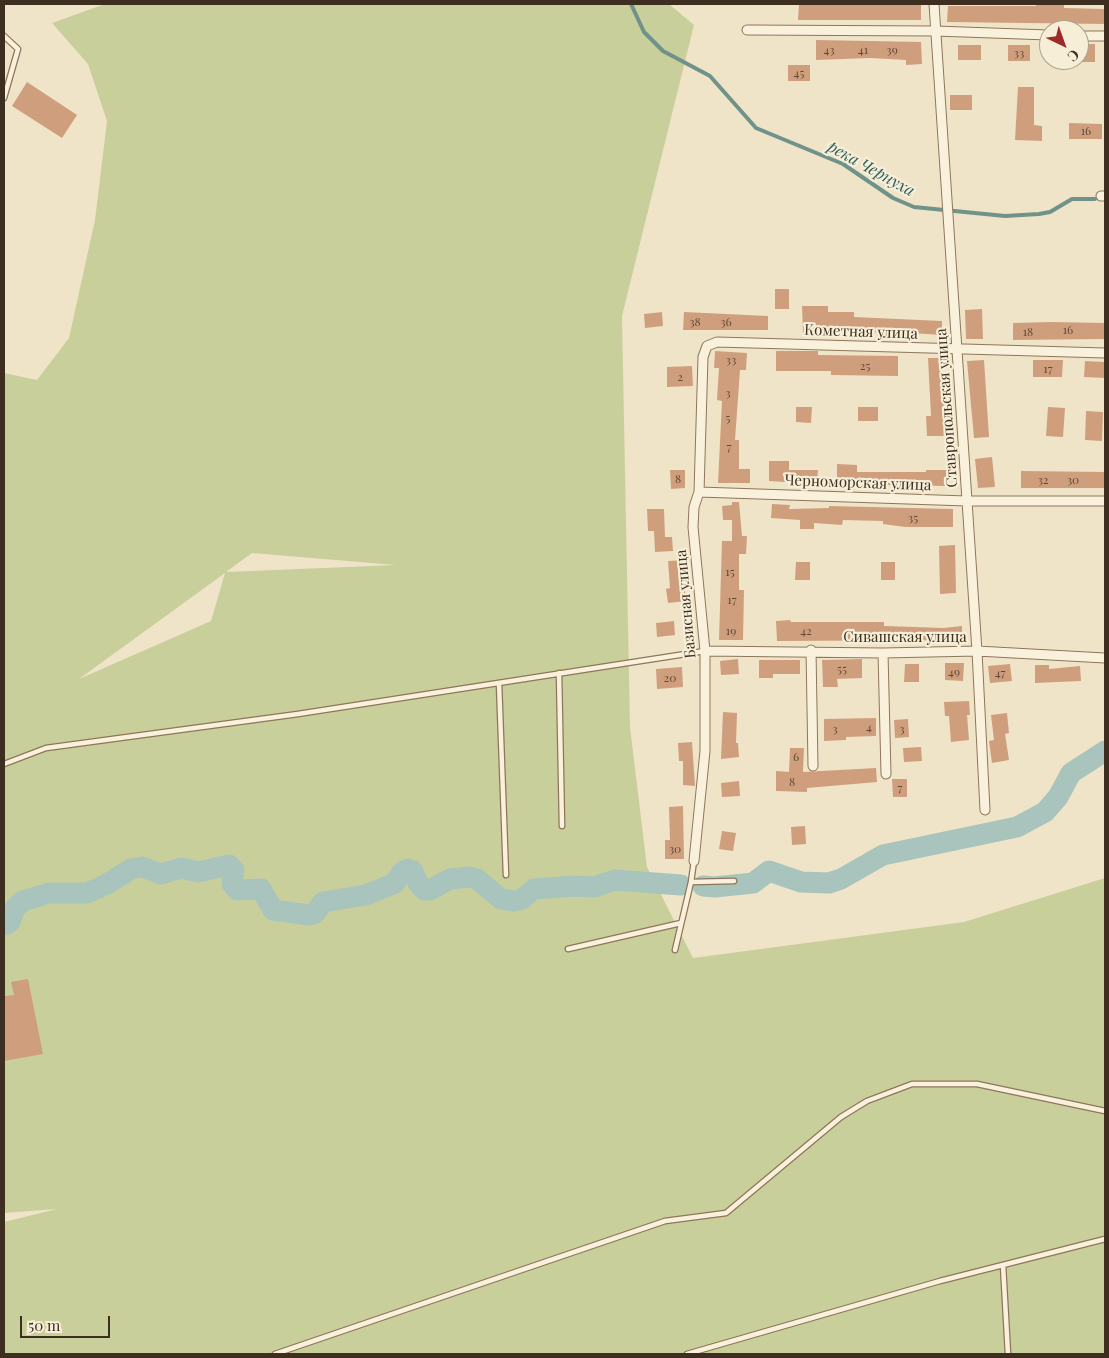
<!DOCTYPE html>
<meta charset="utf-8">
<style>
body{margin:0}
#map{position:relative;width:1109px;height:1358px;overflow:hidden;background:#f0e4c8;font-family:"Playfair Display",serif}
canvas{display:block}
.frame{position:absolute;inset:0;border:5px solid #3d2e20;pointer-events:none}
.north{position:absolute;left:1039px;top:20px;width:50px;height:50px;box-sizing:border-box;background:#f7eed8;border:1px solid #ada18e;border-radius:50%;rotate:138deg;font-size:14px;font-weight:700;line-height:20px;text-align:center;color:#3d2e20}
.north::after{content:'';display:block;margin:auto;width:18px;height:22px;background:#9e2a2b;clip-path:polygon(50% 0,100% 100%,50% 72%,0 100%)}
.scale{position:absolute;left:20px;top:1316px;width:90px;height:22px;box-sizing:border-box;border:2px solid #3d2e20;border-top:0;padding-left:6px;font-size:15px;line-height:18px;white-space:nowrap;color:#3d2e20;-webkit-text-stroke:4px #f7eed8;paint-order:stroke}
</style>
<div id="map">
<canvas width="1109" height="1358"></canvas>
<div class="frame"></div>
<div class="north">С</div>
<div class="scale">50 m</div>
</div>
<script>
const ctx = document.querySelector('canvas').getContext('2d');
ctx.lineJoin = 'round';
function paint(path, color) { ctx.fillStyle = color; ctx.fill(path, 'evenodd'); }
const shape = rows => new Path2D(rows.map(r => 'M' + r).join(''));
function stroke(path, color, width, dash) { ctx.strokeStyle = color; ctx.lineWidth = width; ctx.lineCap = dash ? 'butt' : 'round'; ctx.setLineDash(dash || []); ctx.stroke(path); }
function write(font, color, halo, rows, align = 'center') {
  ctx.font = font + ' "Playfair Display",serif'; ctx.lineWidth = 4.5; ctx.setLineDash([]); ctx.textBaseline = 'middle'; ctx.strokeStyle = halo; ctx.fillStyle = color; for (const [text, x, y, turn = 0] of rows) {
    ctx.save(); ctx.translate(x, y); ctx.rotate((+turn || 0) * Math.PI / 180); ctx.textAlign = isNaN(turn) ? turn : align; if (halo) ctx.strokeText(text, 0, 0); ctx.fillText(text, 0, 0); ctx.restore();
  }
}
paint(shape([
 [105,4,669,4,694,25,622,316,630,727,647,867,693,958,964,922,1105,878,1105,1354,4,1354,4,1222,57,1209,4,1213,4,373,37,380,69,338,95,220,107,121,88,64,52,23],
 [252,553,395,565,396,565,226,572],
 [225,573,211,621,79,679]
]), '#c9cf9b');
stroke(shape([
 [631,4,644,32,663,51,710,76,756,128,843,164,893,198,914,207,1005,216,1039,214,1050,212,1072,199,1095,199]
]), '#6f938a', 4);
stroke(shape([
 [703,886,715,887,753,883,769,871,801,882,829,883,841,879,883,855,1017,827,1045,812,1058,797,1071,773,1105,751],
 [4,925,10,922,15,908,23,901,49,893,87,893,107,884,131,869,142,867,161,874,181,868,198,872,229,865,234,870,232,884,237,890,261,889,273,910,309,915,315,913,323,902,366,895,395,883,402,872,408,869,413,871,418,883,424,890,430,890,450,879,470,877,477,879,501,899,514,901,522,899,534,889,575,886,594,887,615,880,681,885]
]), '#a9c4bc', 21);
paint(shape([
 [799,4,921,4,921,20,798,20],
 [1037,4,1064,5,1064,8,1105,9,1105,24,947,22,948,6,1036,6],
 [816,40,921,42,922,64,906,65,906,60,870,58,816,60],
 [1079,44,1095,44,1095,62,1079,62],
 [958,45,981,45,981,60,958,60],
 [1008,45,1030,45,1030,61,1008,61],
 [788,65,810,65,810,81,788,81],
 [27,82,77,115,62,138,12,106],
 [1018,87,1034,87,1034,125,1042,126,1042,141,1015,140],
 [950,95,972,95,972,110,950,110],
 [1069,123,1102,124,1102,139,1069,139],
 [775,289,789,289,789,309,775,309],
 [802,306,828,306,828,312,854,312,854,317,942,321,942,335,894,332,803,333],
 [982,309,983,339,966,339,965,310],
 [662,312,663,326,645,328,644,314],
 [684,312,768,316,768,330,683,330],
 [1052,322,1105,323,1105,339,1013,340,1013,323],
 [715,351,747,353,746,370,740,370,735,440,739,440,739,469,750,469,750,483,718,483,722,401,717,400,719,368,714,368],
 [776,351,818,351,818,355,898,356,898,376,831,375,831,371,776,371],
 [928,358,943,358,944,416,951,416,951,436,927,436,926,416,931,416],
 [984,360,989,437,974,438,967,361],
 [1033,360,1063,360,1062,377,1033,377],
 [1085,361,1105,362,1105,378,1084,377],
 [692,366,693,386,667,387,667,367],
 [796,407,812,407,811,423,796,422],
 [858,407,878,407,878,421,858,421],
 [1048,407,1065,408,1063,437,1046,436],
 [1086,411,1103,412,1102,441,1085,440],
 [992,457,995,487,978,488,975,459],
 [769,461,789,461,789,470,818,470,817,484,769,481],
 [837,464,857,465,857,472,926,472,926,470,946,470,946,486,837,484],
 [670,470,685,470,685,488,671,489],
 [1021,471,1105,472,1105,488,1021,488],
 [732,502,739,502,742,536,747,536,746,554,739,554,739,590,744,590,743,640,719,640,722,541,732,541,732,520,723,520,722,506,732,505],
 [772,504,790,505,789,509,829,508,829,506,953,509,953,527,905,527,883,524,883,521,843,520,842,525,814,523,814,529,800,529,800,520,771,518],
 [647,509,664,509,665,537,672,537,673,551,655,552,654,531,648,531],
 [955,545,956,593,940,594,939,546],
 [686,560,687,574,683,574,686,601,668,603,666,589,670,588,668,561],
 [796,562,810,562,810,580,795,580],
 [881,562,895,562,895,580,881,580],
 [790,620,791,622,884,622,884,626,944,628,962,626,962,640,777,641,776,621],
 [674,621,675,635,657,637,656,623],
 [738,659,739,674,721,675,720,661],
 [862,659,862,678,837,679,838,687,823,687,822,660],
 [759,660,800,660,800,674,773,674,773,678,759,678],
 [945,663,964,663,963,681,945,680],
 [905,664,919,664,919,682,904,682],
 [1010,664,1012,681,990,683,988,666],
 [1035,665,1049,665,1049,669,1080,666,1081,681,1035,683],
 [682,667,683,687,657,689,656,669],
 [969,701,970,715,967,715,969,740,951,742,949,716,945,716,944,702],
 [723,712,737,713,736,743,738,743,739,757,721,759],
 [1007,713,1009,733,1005,734,1009,760,992,763,989,741,994,740,991,715],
 [876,718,876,736,846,737,846,740,824,741,824,719],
 [908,719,909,737,895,738,894,720],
 [692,742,695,786,683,785,683,761,679,761,678,743],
 [921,747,922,761,904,762,903,748],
 [790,748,804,748,803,772,876,768,877,782,807,788,807,792,776,791,776,771,789,772],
 [892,779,907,779,907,797,893,797],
 [739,781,740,796,722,797,721,783],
 [683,806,684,859,665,859,665,840,670,840,669,807],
 [805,826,806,844,792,845,791,827],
 [722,831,736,833,733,851,719,849],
 [28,979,43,1054,4,1061,4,996,14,995,11,982]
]), '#cf9f7d');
const lane = shape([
 [4,36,18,49,4,98],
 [559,673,562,826],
 [499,683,506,875],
 [4,764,46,748,298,714,705,651],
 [691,882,734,881],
 [568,949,681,923],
 [675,950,691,882,694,861],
 [1003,1265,1008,1354],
 [275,1354,665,1221,726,1213,841,1117,867,1101,912,1084,977,1084,1105,1111],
 [687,1354,940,1281,1105,1239]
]);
const street = shape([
 [934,4,977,651,985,810],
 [747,30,935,31,1049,35],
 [1079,36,1105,36],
 [1101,196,1105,196],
 [699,492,967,501,1105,501],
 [811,650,813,766],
 [705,651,883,653,977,651,1105,658],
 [883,653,886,774],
 [694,861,705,751,705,651,693,527,694,507,699,492,703,357,707,346,717,342,1105,353]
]);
stroke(lane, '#8d765c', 7);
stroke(street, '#8d765c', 11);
stroke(lane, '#faf1dc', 4.5);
stroke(street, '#faf1dc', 9);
write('12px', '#624a37', null, [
 ["43",829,50],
 ["41",863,50],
 ["39",892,50],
 ["33",1019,53],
 ["45",799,73],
 ["16",1086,131],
 ["38",695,322],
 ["36",726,322],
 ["16",1068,330],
 ["18",1028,332],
 ["33",731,360],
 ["25",865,366],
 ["17",1048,369],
 ["2",680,377],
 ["3",728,393],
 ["5",728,418],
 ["7",729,447],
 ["8",678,479],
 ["32",1043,480],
 ["30",1073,480],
 ["35",913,518],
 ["15",730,572],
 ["17",732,600],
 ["19",731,631],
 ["42",806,631],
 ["55",842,669],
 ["49",954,672],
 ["47",1000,673],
 ["20",670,678],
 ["4",869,727],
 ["3",835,729],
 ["3",902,729],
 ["6",796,757],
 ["8",792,782],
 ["7",900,788],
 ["30",675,849]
]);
write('15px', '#3d2e20', '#f7eed8', [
 ["Кометная улица",861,332,2],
 ["Ставропольская улица",947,408,-94],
 ["Черноморская улица",858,483,2],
 ["Базисная улица",686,604,-95],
 ["Сивашская улица",905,637]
]);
write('italic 16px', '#2f5d5a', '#f7eed8', [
 ["река Чернуха",871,169,29]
]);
</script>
